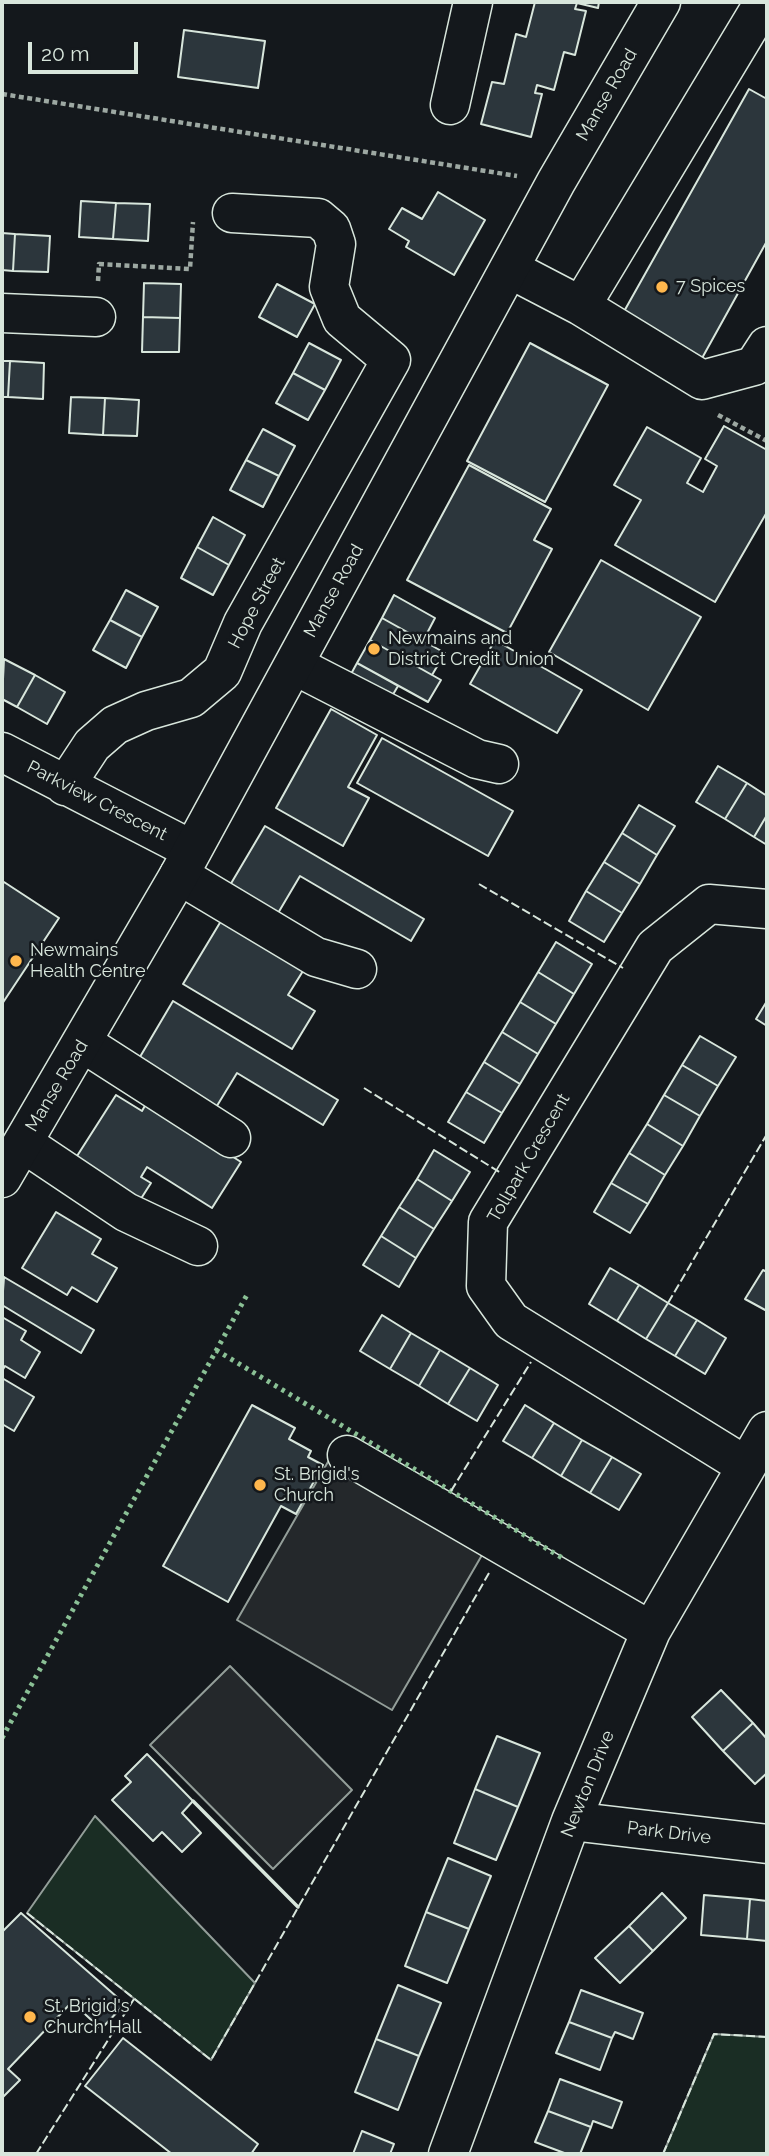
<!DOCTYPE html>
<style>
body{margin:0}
#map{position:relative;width:769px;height:2156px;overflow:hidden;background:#14181c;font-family:Raleway,sans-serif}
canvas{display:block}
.frame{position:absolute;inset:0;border:4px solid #d8e6dc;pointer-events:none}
.scale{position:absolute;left:28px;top:42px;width:110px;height:32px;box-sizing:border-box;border:4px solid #d8e6dc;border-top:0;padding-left:9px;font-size:21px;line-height:24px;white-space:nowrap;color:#d8e6dc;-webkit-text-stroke:5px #14181c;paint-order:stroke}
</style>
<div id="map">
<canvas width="769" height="2156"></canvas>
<div class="frame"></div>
<div class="scale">20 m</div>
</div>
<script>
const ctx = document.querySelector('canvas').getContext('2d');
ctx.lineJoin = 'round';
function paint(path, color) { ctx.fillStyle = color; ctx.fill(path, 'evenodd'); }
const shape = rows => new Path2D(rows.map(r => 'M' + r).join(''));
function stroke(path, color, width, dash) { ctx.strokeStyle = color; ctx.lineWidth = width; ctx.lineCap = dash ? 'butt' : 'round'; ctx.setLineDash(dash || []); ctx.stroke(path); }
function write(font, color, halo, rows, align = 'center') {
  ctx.font = font + ' Raleway,sans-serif'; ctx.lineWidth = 5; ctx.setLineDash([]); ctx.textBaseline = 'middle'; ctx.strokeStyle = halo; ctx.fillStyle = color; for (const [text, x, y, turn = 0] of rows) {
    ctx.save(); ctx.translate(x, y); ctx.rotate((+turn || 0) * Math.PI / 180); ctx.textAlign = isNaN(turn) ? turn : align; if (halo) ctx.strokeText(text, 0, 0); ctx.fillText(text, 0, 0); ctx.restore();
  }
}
const green = shape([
 [95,1816,255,1983,211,2060,27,1913,95,1816],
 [714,2034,767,2037,767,2154,663,2154,714,2034]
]);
paint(green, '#1a2d24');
stroke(green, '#939e99', 2);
const parking = shape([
 [340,1441,496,1531,392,1710,237,1620,340,1441],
 [230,1666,352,1790,273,1869,150,1745,230,1666]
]);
paint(parking, '#24282b');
stroke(parking, '#939e99', 2);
const building = shape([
 [535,2,599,2,598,8,577,3,575,9,586,11,575,55,564,52,554,90,537,85,535,93,542,94,531,137,481,124,492,82,504,84,516,34,526,37,535,2],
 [184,30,265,41,258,88,178,77,184,30],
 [749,89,767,99,767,241,701,360,622,315,749,89],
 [438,192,485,220,454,275,406,247,409,241,389,229,402,208,422,219,438,192],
 [81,201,116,203,113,239,79,237,81,201],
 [116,203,150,204,148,241,113,239,116,203],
 [2,233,15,234,13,271,2,270,2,233],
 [15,234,50,236,48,272,13,271,15,234],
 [144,283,181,284,180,318,143,317,144,283],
 [277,284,315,304,297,337,259,317,277,284],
 [143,317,180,318,179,352,142,352,143,317],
 [309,343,341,360,325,390,293,373,309,343],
 [530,343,608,385,545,502,467,461,530,343],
 [2,361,10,361,8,397,2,397,2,361],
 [10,361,44,363,43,399,8,397,10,361],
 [293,373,325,390,308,420,276,403,293,373],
 [71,397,105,398,103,435,69,433,71,397],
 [105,398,139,400,137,436,103,435,105,398],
 [724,426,767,450,767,512,715,602,615,545,641,500,614,485,647,427,701,458,687,483,703,492,717,466,705,459,724,426],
 [263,429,295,446,279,476,246,460,263,429],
 [246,460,279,476,263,507,230,490,246,460],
 [469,465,551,509,534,540,552,549,507,633,407,580,469,465],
 [213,517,245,535,229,565,197,547,213,517],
 [197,547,229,565,213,595,181,578,197,547],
 [601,560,701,617,648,710,549,652,601,560],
 [126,590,158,607,142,637,110,620,126,590],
 [394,595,435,618,423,641,382,618,394,595],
 [382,618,445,653,432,675,370,640,382,618],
 [110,620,142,637,126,668,93,650,110,620],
 [370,640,441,680,428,702,357,663,370,640],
 [495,640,582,690,557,733,470,684,495,640],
 [4,659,35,675,17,707,2,699,4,659],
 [357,663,398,686,385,708,345,685,357,663],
 [35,675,65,692,47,724,17,707,35,675],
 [331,709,377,735,348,787,369,798,343,846,276,808,331,709],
 [382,738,513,811,488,856,357,783,382,738],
 [718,766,747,783,725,819,696,802,718,766],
 [747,783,767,796,767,815,754,837,725,819,747,783],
 [639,805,675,826,657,855,622,833,639,805],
 [767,815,767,845,754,837,767,815],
 [265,826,424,919,411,941,300,876,271,925,223,897,265,826],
 [622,833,657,855,640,884,604,862,622,833],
 [604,862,640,884,622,913,586,891,604,862],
 [4,882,59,918,2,1004,2,885,4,882],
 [586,891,622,913,604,942,569,921,586,891],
 [221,921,303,971,288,995,315,1011,292,1049,183,984,221,921],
 [556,942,592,964,574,994,538,972,556,942],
 [538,972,574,994,556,1024,520,1002,538,972],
 [173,1001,338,1100,323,1125,237,1073,212,1114,134,1067,173,1001],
 [767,1001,767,1026,756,1019,767,1001],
 [520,1002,556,1024,538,1054,502,1032,520,1002],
 [502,1032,538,1054,520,1084,484,1062,502,1032],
 [700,1036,736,1057,718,1086,682,1065,700,1036],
 [484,1062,520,1084,502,1113,466,1092,484,1062],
 [682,1065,718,1086,700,1116,664,1095,682,1065],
 [466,1092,502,1113,484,1143,448,1122,466,1092],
 [116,1095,142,1111,147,1102,241,1162,212,1208,147,1167,141,1177,151,1183,135,1208,70,1167,116,1095],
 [664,1095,700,1116,683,1146,647,1124,664,1095],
 [647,1124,683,1146,665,1175,629,1153,647,1124],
 [434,1150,470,1172,452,1201,417,1179,434,1150],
 [629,1153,665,1175,648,1204,611,1183,629,1153],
 [417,1179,452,1201,434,1229,399,1207,417,1179],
 [611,1183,648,1204,630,1233,594,1212,611,1183],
 [399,1207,434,1229,416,1258,381,1236,399,1207],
 [56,1212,101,1239,92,1254,117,1268,97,1302,72,1287,67,1295,22,1268,56,1212],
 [381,1236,416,1258,399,1287,363,1265,381,1236],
 [610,1268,639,1285,617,1321,589,1304,610,1268],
 [763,1270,767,1272,767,1311,745,1299,763,1270],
 [4,1277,94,1330,81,1353,2,1305,4,1277],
 [639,1285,668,1303,646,1339,617,1321,639,1285],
 [668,1303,697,1320,675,1356,646,1339,668,1303],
 [382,1315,411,1333,390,1369,360,1351,382,1315],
 [2,1317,26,1331,21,1340,40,1352,25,1378,5,1366,2,1371,2,1317],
 [697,1320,726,1338,705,1374,675,1356,697,1320],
 [411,1333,440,1350,419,1386,390,1369,411,1333],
 [440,1350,470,1368,448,1404,419,1386,440,1350],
 [470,1368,498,1385,477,1421,448,1404,470,1368],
 [2,1378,34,1397,14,1431,2,1424,2,1378],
 [252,1405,295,1428,289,1439,311,1451,308,1457,323,1465,296,1514,281,1506,228,1602,163,1566,252,1405],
 [525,1405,554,1423,532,1458,503,1441,525,1405],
 [554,1423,582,1440,561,1476,532,1458,554,1423],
 [582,1440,612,1457,590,1493,561,1476,582,1440],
 [612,1457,641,1474,619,1510,590,1493,612,1457],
 [721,1690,753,1723,723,1751,692,1717,721,1690],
 [753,1723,767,1739,767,1773,755,1784,723,1751,753,1723],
 [497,1736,540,1753,518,1807,475,1789,497,1736],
 [147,1754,193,1801,182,1813,201,1833,182,1852,162,1832,153,1841,112,1800,131,1782,125,1776,147,1754],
 [475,1789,518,1807,496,1860,454,1843,475,1789],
 [448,1858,491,1876,469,1929,426,1912,448,1858],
 [662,1893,686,1918,653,1951,629,1926,662,1893],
 [704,1895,750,1899,747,1939,701,1935,704,1895],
 [750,1899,767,1901,767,1941,747,1939,750,1899],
 [426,1912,469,1929,447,1983,405,1966,426,1912],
 [21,1913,125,2004,101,2029,72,2002,8,2069,20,2080,2,2098,2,1932,21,1913],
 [629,1926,653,1951,620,1983,595,1958,629,1926],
 [398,1985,441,2003,419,2056,376,2039,398,1985],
 [581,1990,643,2013,633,2039,615,2032,612,2038,569,2022,581,1990],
 [569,2022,612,2038,600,2070,556,2053,569,2022],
 [123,2038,258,2144,251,2154,172,2154,85,2086,123,2038],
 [376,2039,419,2056,398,2110,355,2092,376,2039],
 [560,2079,622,2102,612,2128,593,2121,591,2127,548,2111,560,2079],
 [548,2111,591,2127,580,2154,567,2154,535,2142,548,2111],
 [362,2131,394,2144,390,2154,353,2154,362,2131]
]);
paint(building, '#2c363c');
stroke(building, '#d8e6dc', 2);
const minor = shape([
 [450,105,473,2],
 [510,269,581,306,764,2],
 [581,306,702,380,754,366,767,346],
 [2,313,96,317],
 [294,665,477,759,499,764],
 [2,752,192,850],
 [65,786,92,745,115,725,146,711,191,698,222,672,243,623,391,360,342,319,329,287,336,244,331,229,318,218,232,213],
 [179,875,316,957,357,969],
 [83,1043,231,1138],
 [23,1143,126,1212,198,1246],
 [347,1455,651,1631],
 [746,1466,511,1321,486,1286,488,1222,655,947,709,904,767,909],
 [571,1821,767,1844],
 [448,2154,571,1821,651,1631,767,1431]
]);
const major = shape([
 [2,1178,179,875,556,182,661,2]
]);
stroke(minor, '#d8e6dc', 41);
stroke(major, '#d8e6dc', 41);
stroke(shape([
 [2,94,517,176],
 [98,281,99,264,190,269,193,222],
 [718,415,767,441]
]), '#9da8a2', 4.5, [5, 3.5]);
stroke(minor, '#14181c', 38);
stroke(major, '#14181c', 38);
stroke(shape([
 [216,1350,564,1559],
 [2,1738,248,1293]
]), '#8ac095', 5, [3.5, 5]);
stroke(shape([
 [479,884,623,968],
 [364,1088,501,1173],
 [668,1303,767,1134],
 [451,1491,531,1362],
 [27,1913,211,2060,489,1573],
 [36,2154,134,1999],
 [663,2154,714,2034,767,2037]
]), '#d8e6dc', 2, [9, 3.5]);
stroke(shape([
 [193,1801,298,1907]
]), '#d8e6dc', 3.5);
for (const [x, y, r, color] of [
 [662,287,7,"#ffb74d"],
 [374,649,7,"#ffb74d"],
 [16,961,7,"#ffb74d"],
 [260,1485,7,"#ffb74d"],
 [30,2017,7,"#ffb74d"]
]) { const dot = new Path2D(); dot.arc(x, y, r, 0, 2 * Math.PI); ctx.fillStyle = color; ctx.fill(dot); stroke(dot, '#14181c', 2.5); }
write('18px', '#d8e6dc', '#14181c', [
 ["Manse Road",607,95,-60],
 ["Manse Road",334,591,-61],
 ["Hope Street",257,603,-62],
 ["Parkview Crescent",97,801,27],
 ["Manse Road",57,1086,-59],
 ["Tollpark Crescent",529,1158,-60],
 ["Newton Drive",588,1784,-68],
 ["Park Drive",669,1833,7]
]);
write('18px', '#d8e6dc', '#14181c', [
 ["7 Spices",676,287],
 ["Newmains and",388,639],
 ["District Credit Union",388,660],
 ["Newmains",30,951],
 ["Health Centre",30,972],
 ["St. Brigid's",274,1475],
 ["Church",274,1496],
 ["St. Brigid's",44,2007],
 ["Church Hall",44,2028]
], 'left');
</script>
